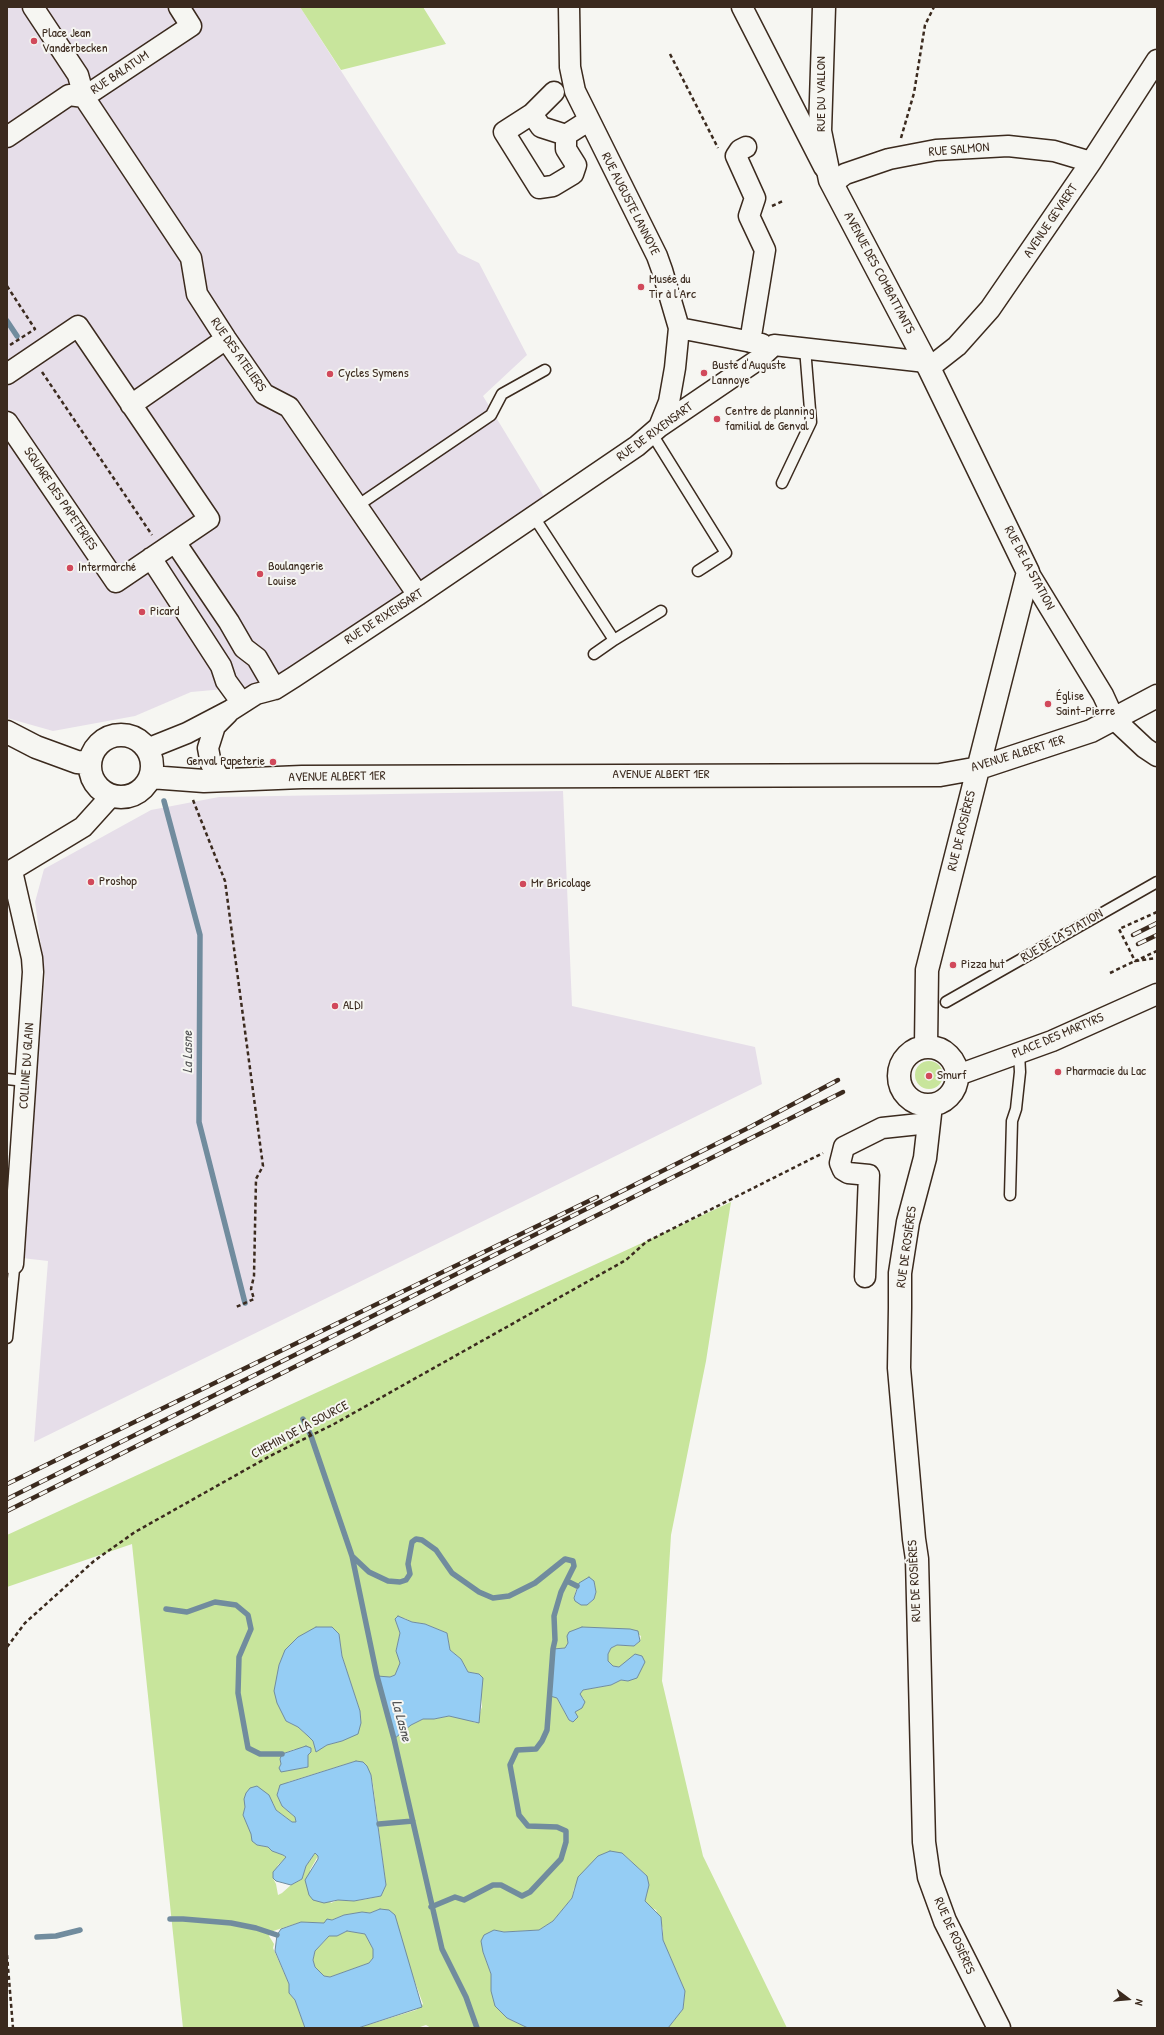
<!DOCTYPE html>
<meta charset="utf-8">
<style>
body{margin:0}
#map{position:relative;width:1164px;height:2035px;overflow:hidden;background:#f6f6f2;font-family:"Patrick Hand",sans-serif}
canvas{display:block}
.frame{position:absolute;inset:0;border:8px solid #3b2a1e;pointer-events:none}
.north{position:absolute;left:1108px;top:1979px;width:40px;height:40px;-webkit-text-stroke:3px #f6f6f2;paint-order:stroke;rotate:106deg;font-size:11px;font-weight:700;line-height:16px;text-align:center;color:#3b2a1e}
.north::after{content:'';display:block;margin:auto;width:14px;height:18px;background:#3b2a1e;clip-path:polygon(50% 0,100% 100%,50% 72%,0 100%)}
</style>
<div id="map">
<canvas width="1164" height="2035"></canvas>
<div class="frame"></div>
<div class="north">N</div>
</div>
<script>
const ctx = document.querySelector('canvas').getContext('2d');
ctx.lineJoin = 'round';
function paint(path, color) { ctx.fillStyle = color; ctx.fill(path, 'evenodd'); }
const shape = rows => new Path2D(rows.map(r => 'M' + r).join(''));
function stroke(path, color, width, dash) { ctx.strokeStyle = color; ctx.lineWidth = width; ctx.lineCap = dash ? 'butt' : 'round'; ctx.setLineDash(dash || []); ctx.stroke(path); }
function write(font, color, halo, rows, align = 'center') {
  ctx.font = font + ' "Patrick Hand",sans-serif'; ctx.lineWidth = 4; ctx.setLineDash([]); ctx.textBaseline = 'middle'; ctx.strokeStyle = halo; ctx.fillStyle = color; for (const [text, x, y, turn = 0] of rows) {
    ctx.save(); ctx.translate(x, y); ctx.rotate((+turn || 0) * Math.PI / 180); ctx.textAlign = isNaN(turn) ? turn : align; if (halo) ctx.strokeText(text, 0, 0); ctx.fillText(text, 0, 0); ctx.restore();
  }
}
paint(shape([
 [7,7,300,7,458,253,479,263,527,355,483,396,548,503,291,675,247,687,191,692,135,716,53,731,7,718],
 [563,791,572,1006,755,1047,762,1084,34,1442,48,1261,22,1258,45,974,35,902,44,869,151,810,219,797]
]), '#e6dee9');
paint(shape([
 [300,7,423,7,446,44,341,70],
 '915 1075a14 14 0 1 1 28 0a14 14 0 1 1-28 0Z',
 [731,1202,706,1361,671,1535,662,1681,703,1856,787,2028,668,2028,683,2009,685,1991,663,1940,663,1929,656,1910,648,1906,645,1901,647,1893,647,1876,622,1853,574,1888,572,1898,553,1921,539,1930,504,1932,494,1930,483,1952,491,1974,491,1991,507,2018,528,2028,431,2028,426,2025,417,2028,358,2028,416,2010,423,2004,407,1960,395,1915,380,1909,370,1913,362,1912,344,1915,324,1923,301,1922,270,1932,269,1936,274,1944,273,1948,289,1984,289,1993,295,2000,305,2028,183,2028,132,1544,7,1587,7,1535],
 [594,1581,596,1592,594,1599,587,1605,574,1598,577,1586],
 [404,1618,412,1622,425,1624,447,1633,450,1650,461,1659,468,1672,479,1674,482,1707,476,1723,466,1719,449,1716,434,1719,423,1719,411,1725,394,1738,377,1677,390,1677,395,1675,401,1663,396,1651,400,1633,395,1619],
 [630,1629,641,1636,640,1641,634,1646,617,1645,611,1648,608,1654,608,1661,613,1666,619,1667,624,1664,628,1681,621,1680,611,1685,583,1690,579,1694,584,1699,575,1712,576,1714,573,1722,569,1720,557,1698,554,1697,553,1649,565,1648,568,1644],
 [339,1634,342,1656,360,1711,361,1723,342,1741,327,1745,316,1751,313,1741,308,1736,298,1727,286,1721,277,1678,279,1665,286,1650,298,1637],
 [295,1749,308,1755,308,1767,286,1771,279,1768,281,1764,280,1759,282,1754],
 [356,1761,371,1775,373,1785,386,1885,381,1896,367,1899,354,1901,338,1900,331,1903,310,1870,318,1856,315,1853,306,1866,302,1879,291,1885,282,1893,278,1895,276,1884,273,1878,278,1865,286,1858,283,1855,272,1851,268,1847,257,1845,243,1815,245,1807,273,1803,276,1810,292,1822,296,1822,295,1817,282,1806,277,1795,278,1790,288,1782],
 [347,1931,365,1934,373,1949,373,1958,369,1963,330,1977,324,1976,315,1967,313,1960,315,1951,329,1936,337,1936]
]), '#c8e59c');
const water = shape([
 [589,1577,594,1581,596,1592,594,1599,587,1605,581,1605,575,1601,574,1598,579,1583,589,1577],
 [398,1616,412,1622,425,1624,447,1633,450,1650,461,1659,468,1672,479,1674,483,1678,479,1723,449,1716,434,1719,423,1719,411,1725,394,1739,377,1676,390,1677,395,1675,400,1663,396,1651,400,1633,395,1619,398,1616],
 [316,1627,332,1627,339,1634,342,1656,360,1711,361,1723,358,1734,342,1741,327,1745,316,1752,313,1741,308,1736,298,1727,286,1721,277,1703,274,1691,279,1665,285,1650,298,1637,316,1627],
 [582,1627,630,1629,638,1631,640,1641,634,1646,617,1645,611,1648,608,1654,608,1661,613,1666,619,1667,635,1654,642,1656,645,1662,637,1678,628,1681,621,1680,611,1685,583,1690,580,1694,585,1702,582,1708,575,1712,578,1717,573,1722,569,1720,557,1698,550,1696,553,1649,565,1648,568,1643,567,1636,569,1632,582,1627],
 [306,1746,311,1748,311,1752,308,1755,308,1767,281,1772,279,1768,281,1764,280,1759,282,1754,306,1746],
 [356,1761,363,1762,367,1766,371,1775,386,1885,381,1896,354,1901,338,1900,324,1903,313,1900,309,1895,305,1880,318,1859,318,1856,315,1853,306,1866,302,1879,291,1885,276,1881,273,1878,273,1872,286,1857,283,1855,272,1851,268,1847,257,1845,252,1841,251,1834,243,1815,245,1807,244,1799,246,1793,250,1788,257,1786,269,1795,276,1810,292,1822,296,1822,295,1817,282,1806,277,1795,280,1785,356,1761],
 [610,1851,622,1853,647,1876,649,1885,645,1901,661,1917,663,1940,685,1991,683,2009,668,2028,528,2028,507,2018,495,2006,491,1991,491,1974,483,1952,481,1941,484,1935,494,1930,504,1932,539,1930,553,1921,572,1898,578,1877,598,1856,610,1851],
 [380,1909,389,1910,395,1915,422,2007,358,2028,305,2028,295,2000,289,1993,289,1984,275,1951,277,1935,281,1929,301,1922,324,1923,327,1919,332,1920,344,1915,362,1912,370,1913,380,1909],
 [347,1931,365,1934,373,1949,373,1958,369,1963,330,1977,324,1976,315,1967,313,1960,315,1951,329,1936,337,1936,347,1931]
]);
paint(water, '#95cdf4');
stroke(water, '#718c9e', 1);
stroke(shape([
 [7,321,17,336],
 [164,801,200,935,199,1122,245,1303],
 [303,1419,311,1436,352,1556,377,1676,394,1739,442,1949,466,1997,477,2028],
 [352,1556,369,1572,388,1581,400,1582,406,1580,410,1574,408,1564,412,1542,416,1539,422,1540,436,1550,452,1573,479,1592,493,1598,509,1596,535,1583,565,1559,573,1561,574,1566,561,1592,554,1616,555,1640,553,1649,547,1730,542,1741,536,1749,517,1750,510,1765,519,1815,528,1826,557,1827,566,1831,566,1842,561,1859,530,1892,522,1896,501,1885,493,1885,464,1900,455,1897,431,1907],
 [567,1581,577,1586],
 [166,1609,187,1612,215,1602,236,1605,248,1615,251,1629,239,1657,238,1693,248,1748,260,1754,282,1754],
 [379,1824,413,1821],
 [170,1919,183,1919,231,1923,256,1928,277,1935],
 [37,1937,56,1936,80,1930]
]), '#718c9e', 5.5);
const lane = shape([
 [652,434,726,553,698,571],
 [782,483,811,422,805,348],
 [357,506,491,415,502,394,545,370],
 [534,517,614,640,661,611],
 [594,654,614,640],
 [946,1002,1157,882],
 [7,1079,25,1081],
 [1010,1195,1012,1121,1016,1109,1020,1072,1019,1053],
 [7,1338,14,1269,13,1264,10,1265]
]);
const street = shape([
 [33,7,78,75,84,97,191,258,197,294,226,339,264,394,289,407,418,595],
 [569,7,570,67,575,91,657,256,662,270,679,328,675,368,669,402,659,427],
 [742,7,824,167],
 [554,92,532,114,504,132,539,188,553,186,573,174,576,165,566,149,566,135,588,121],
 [532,114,541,127,566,135],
 [7,137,69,95,84,97,191,26,179,7],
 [746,147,740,150,736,156,755,198,749,216,765,250,750,342],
 [832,184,845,174,889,159,936,150,1008,146,1054,151,1091,162],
 [679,328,762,344],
 [929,368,957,346,990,309,1091,162,1157,60],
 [7,374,78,326,209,519,116,582,7,422],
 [131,405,226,339],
 [175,542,229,622,244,648,257,658,275,689],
 [151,558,221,666,226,681,242,703],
 [1028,572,1103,695,1114,719,1145,748,1157,756],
 [147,749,187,733,231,710,256,694,275,689,294,677,418,595,637,446,659,427,759,359,774,345,926,362],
 [221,780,211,764,208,748,215,726,228,713],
 [12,871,32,958,33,972,13,1264],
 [7,873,83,827,111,796],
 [958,1075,1052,1041,1157,994],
 [865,1277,869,1175,848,1173,843,1170,840,1163,844,1147,882,1128,929,1123]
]);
const secondary = shape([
 [824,7,820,131,830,180,929,368,1028,572,927,970,926,1046],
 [7,732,36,747,77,762,89,763],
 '90 766a31 31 0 1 1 62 0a31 31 0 1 1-62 0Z',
 [150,777,204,781,302,777,940,775,979,768,1091,731,1157,696],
 '899 1076a29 29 0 1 1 58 0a29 29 0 1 1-58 0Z',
 [931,1105,925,1158,908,1222,900,1273,900,1308,899,1368,914,1539,917,1559,924,1842,929,1877,945,1921,999,2028]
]);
stroke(lane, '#3b2a1e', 13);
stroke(street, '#3b2a1e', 23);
stroke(secondary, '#3b2a1e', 25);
stroke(shape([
 [670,54,718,148],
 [901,138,914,93,925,25,934,7],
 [772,206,783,201],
 [7,286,35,329,7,347],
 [42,372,152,535],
 [193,800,225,881,263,1166,256,1179,254,1276,251,1289,254,1299,236,1307],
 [1157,912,1119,929,1135,961,1157,951],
 [1110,973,1135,961,1157,958],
 [303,1419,311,1436],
 [7,1647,25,1623,94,1561,135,1532,270,1456,334,1424,626,1260,646,1242,823,1153],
 [7,1955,13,2028]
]), '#3b2a1e', 2.5, [4, 3]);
stroke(lane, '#f6f6f2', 10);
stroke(street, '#f6f6f2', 20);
stroke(secondary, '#f6f6f2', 22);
const rail = shape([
 [1133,935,1157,923],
 [1138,944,1157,935],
 [7,1484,597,1197],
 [7,1499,752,1126,838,1080],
 [7,1511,843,1092]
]);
stroke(rail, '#3b2a1e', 4.5);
stroke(rail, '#f6f6f2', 3, [9]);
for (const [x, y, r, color] of [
 [34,41,4,"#d1495b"],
 [641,287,4,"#d1495b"],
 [704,373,4,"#d1495b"],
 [330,374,4,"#d1495b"],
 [717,419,4,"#d1495b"],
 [70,568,4,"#d1495b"],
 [260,574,4,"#d1495b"],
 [142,612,4,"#d1495b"],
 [1048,704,4,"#d1495b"],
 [273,762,4,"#d1495b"],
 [91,882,4,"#d1495b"],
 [523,884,4,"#d1495b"],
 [953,965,4,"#d1495b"],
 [335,1006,4,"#d1495b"],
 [1058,1072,4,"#d1495b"],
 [929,1076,4,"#d1495b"]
]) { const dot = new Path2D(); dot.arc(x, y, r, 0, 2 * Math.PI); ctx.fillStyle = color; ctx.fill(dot); stroke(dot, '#f6f6f2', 1.5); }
write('13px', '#3b2a1e', '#f6f6f2', [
 ["Place Jean",42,34],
 ["Vanderbecken",42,49],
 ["Musée du",649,280],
 ["Tir à l'Arc",649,295],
 ["Buste d'Auguste",712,366],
 ["Lannoye",712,381],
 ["Cycles Symens",338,374],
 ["Centre de planning",725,412],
 ["familial de Genval",725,427],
 ["Boulangerie",268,567],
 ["Louise",268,582],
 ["Intermarché",78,568],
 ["Picard",150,612],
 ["Église",1056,697],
 ["Saint-Pierre",1056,712],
 ["Genval Papeterie",265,762,"right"],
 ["Proshop",99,882],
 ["Mr Bricolage",531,884],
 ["Pizza hut",961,965],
 ["ALDI",343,1006],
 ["Pharmacie du Lac",1066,1072],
 ["Smurf",937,1076]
], 'left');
write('13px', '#3b2a1e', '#f6f6f2', [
 ["RUE BALATUM",120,73,-34],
 ["RUE DU VALLON",822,94,-90],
 ["RUE SALMON",959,150,-5],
 ["RUE AUGUSTE LANNOYE",630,204,63],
 ["AVENUE GEVAERT",1051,221,-56],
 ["AVENUE DES COMBATTANTS",879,273,62],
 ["RUE DES ATELIERS",238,355,55],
 ["RUE DE RIXENSART",655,432,-36],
 ["SQUARE DES PAPETERIES",60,499,56],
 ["RUE DE LA STATION",1029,568,62],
 ["RUE DE RIXENSART",384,617,-33],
 ["AVENUE ALBERT 1ER",1018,754,-17],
 ["AVENUE ALBERT 1ER",661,775],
 ["AVENUE ALBERT 1ER",337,777,-1],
 ["RUE DE ROSIÈRES",962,831,-76],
 ["RUE DE LA STATION",1062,936,-30],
 ["PLACE DES MARTYRS",1058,1036,-23],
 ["COLLINE DU GLAIN",27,1066,-86],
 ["RUE DE ROSIÈRES",907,1247,-82],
 ["CHEMIN DE LA SOURCE",300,1430,-28],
 ["RUE DE ROSIÈRES",915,1581,-93],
 ["RUE DE ROSIÈRES",954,1936,66]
]);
write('italic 14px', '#525354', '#f6f6f2', [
 ["La Lasne",188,1052,-90],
 ["La Lasne",401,1721,75]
]);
</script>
